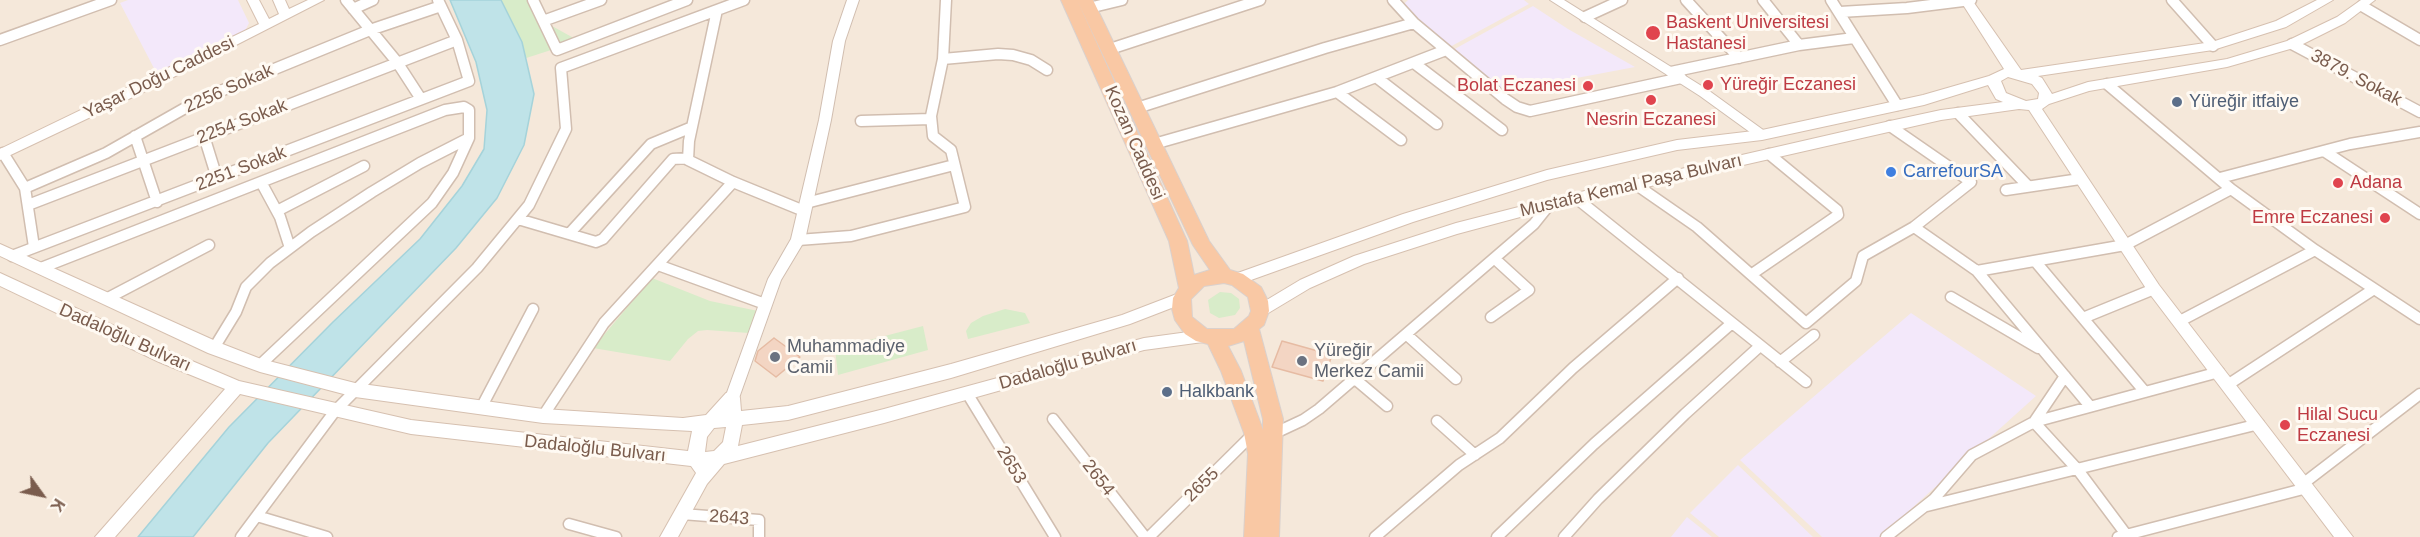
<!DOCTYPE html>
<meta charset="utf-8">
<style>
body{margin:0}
#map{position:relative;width:2420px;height:537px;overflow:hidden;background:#fdf6ec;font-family:Helvetica,sans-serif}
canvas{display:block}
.north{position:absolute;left:12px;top:465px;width:60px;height:60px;-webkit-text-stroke:4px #fffaf3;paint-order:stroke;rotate:123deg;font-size:16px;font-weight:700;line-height:24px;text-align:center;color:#7a5c4d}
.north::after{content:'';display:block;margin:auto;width:21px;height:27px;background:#7a5c4d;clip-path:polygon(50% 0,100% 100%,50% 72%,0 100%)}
</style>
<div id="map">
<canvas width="2420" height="537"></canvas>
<div class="north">K</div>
</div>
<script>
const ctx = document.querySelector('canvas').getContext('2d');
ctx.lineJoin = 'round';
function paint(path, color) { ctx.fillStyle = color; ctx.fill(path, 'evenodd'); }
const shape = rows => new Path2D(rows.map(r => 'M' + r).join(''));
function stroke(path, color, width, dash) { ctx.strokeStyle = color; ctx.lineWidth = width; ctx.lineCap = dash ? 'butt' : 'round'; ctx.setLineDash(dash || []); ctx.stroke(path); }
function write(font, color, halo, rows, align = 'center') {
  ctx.font = font + ' Helvetica,sans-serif'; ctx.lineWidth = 6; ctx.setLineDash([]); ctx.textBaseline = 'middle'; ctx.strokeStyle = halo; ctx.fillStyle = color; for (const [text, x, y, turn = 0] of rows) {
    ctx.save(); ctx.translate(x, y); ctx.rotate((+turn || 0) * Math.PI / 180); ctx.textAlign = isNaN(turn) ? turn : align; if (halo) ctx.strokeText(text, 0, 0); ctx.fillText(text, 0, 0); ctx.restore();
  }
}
paint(shape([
 [0,0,2420,0,2420,537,0,537]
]), '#f5e8da');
paint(shape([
 [128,0,238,0,249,23,245,31,157,74,120,3],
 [1408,0,1524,0,1529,4,1448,48,1400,8],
 [1533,6,1568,29,1635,67,1497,93,1451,51],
 [1911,313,2036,396,1880,537,1822,537,1740,460],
 [1738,465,1813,537,1719,537,1690,513],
 [1687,517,1712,537,1671,537]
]), '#f3e8fa');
paint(shape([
 [490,0,533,0,543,21,579,41,517,61],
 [652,278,710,301,758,311,749,333,707,330,698,331,688,339,670,361,593,348],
 [1220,292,1231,293,1239,299,1240,308,1235,315,1219,318,1210,313,1208,300],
 [1005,309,1025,313,1030,323,968,339,966,331,971,323,983,316],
 [923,326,928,350,838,375,835,349]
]), '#d8ecc9');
const water = shape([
 [450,0,501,0,522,42,534,94,524,145,497,198,456,248,268,443,193,537,138,537,229,427,333,322,420,239,462,186,484,149,487,110,476,62,450,0]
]);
paint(water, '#bfe3e8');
stroke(water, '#a5d3da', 1.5);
const building = shape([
 [774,338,800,357,776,377,755,361,758,351,774,338],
 [1282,341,1332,355,1323,381,1272,367,1282,341]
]);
paint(building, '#f3d5c3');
stroke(building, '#e6bba3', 1.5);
const minor = shape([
 [346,0,397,62,421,99],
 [533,0,557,50,687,0],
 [1393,0,1414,23,1505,99,1517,107,1530,111,1681,78],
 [1686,0,1739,58],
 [1763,0,1799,45],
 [1831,0,1897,105],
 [2172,0,2213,46],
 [2362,6,2420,40],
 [1089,8,1122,0],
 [353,9,373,0],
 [717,10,689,141,688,160,733,182,804,211],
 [1840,12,1907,8,1971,0],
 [1585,17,1622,0],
 [543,21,601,0],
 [0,40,111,0],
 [2292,44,2420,112],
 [1110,49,1260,0],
 [943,59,998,54,1013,55,1031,60,1047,70],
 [1414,63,1502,130],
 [1671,72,1799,45,1854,38],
 [1376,77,1437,124],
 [2107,84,2231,189,2315,250,2420,319],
 [1337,92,1401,140],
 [1137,108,1325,48,1414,23],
 [1958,113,2027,185],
 [861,121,931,119],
 [135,136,157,202],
 [204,136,217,178],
 [1154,144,1337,92,1446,50],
 [2324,151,2420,214],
 [3,153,25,188,34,247],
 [2220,178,2350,144,2420,132],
 [261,182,280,217,290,248],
 [1635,184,1697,227,1806,323,1856,281,1863,256,1914,227,1971,182,1890,126],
 [25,188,106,153,201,99,370,30,441,6],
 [2006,190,2080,179],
 [1576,198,1806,382],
 [806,203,954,165],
 [28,205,457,40],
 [277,211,364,166],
 [518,219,596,242,603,239,673,159,688,158],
 [1914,227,1977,271,2125,245,2231,189],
 [569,234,651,144,692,127],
 [798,240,851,236,965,207,951,150,933,136,931,116,943,59,946,0],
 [12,256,469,81,457,40,438,0],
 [2035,261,2145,392],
 [658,265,765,304],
 [41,268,445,110,464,107,469,110,469,138,453,173,432,203,260,365],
 [1977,271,2089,405],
 [1752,274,1838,215,1837,210,1769,154],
 [1951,297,2038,348],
 [108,298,209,245],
 [1491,317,1529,290,1495,259],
 [2083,318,2154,289],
 [2180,321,2315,250],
 [1407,335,1456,379],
 [214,348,236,312,246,287,270,263,311,232,372,192,420,163,469,138],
 [1780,362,1814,335],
 [2065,376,2034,422,2078,470,2128,537],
 [1355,379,1387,406],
 [2229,384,2374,289],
 [967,393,1055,537],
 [481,408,533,309],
 [543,416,604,323,733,182],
 [1053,419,1145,537],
 [1437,421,1475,455],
 [1273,434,1303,420,1319,409,1534,224,1550,204],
 [2304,483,2420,394],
 [1927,506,2259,424],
 [682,514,759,520,759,537],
 [257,516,327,537],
 [569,524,616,537],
 [241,537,335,411,477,268,529,205,566,129,561,68,744,0],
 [1149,537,1254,433],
 [1375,537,1459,465,1500,438,1573,368,1678,278],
 [1497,537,1594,444,1732,323],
 [1564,537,1598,499,1685,414,1760,346],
 [1886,537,1934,499,1972,455,2034,422,2219,372],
 [2118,537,2307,488]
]);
const tertiary = shape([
 [847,0,859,0,845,41,831,120,805,240,781,280,739,398,737,402,732,404,727,402,725,398,768,279,791,239,819,120,833,41,847,0],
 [1550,0,1564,0,1708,90,1766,132,1768,135,1766,138,1758,138,1700,96,1550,0]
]);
const secondary = shape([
 [247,0,259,0,269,19,279,14,273,0,285,0,289,9,308,0,324,0,154,87,0,160,0,149,259,24,247,0],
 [1960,0,1972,0,2021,70,2212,42,2276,21,2317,0,2333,0,2286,27,2213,50,2038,76,2042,78,2052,94,2088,82,2227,59,2287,41,2337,17,2361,0,2375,0,2345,23,2297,47,2227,67,2089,91,2049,104,2042,109,2159,285,2353,537,2334,537,2149,293,2029,110,2019,109,1941,120,1550,209,1457,234,1364,264,1310,288,1265,315,1255,315,1252,311,1255,307,1300,280,1354,256,1456,223,1550,199,1890,121,1941,110,2003,102,1996,99,1988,85,1924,105,1762,140,1677,150,1547,180,1413,222,1237,285,1232,283,1229,279,1232,275,1403,214,1547,170,1677,140,1762,130,1923,95,1989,76,2004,69,1960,0],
 [2008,77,2032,84,2039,93,2038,99,2026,101,2006,93,2001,81,2008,77],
 [0,244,220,343,261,359,355,383,543,409,683,418,706,415,726,393,732,391,738,393,740,398,741,411,788,406,951,364,1122,315,1182,292,1187,294,1190,298,1187,302,1130,324,951,378,788,420,742,425,738,446,884,409,1144,338,1203,330,1209,332,1211,336,1209,340,1203,342,1144,350,884,423,724,464,707,484,678,537,660,537,696,473,691,466,411,434,240,394,115,537,95,537,225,389,159,362,0,286,0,273,171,352,239,381,411,420,688,451,692,431,543,423,355,397,260,372,208,353,0,256,0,244],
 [726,427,723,442,714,451,705,452,707,437,714,428,726,427]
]);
const trunk = shape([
 [1061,0,1077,0,1187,241,1194,275,1210,270,1193,245,1077,0,1093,0,1209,241,1230,270,1243,274,1261,287,1268,301,1269,311,1264,325,1259,329,1283,419,1279,537,1244,537,1248,454,1244,433,1221,371,1208,344,1196,341,1185,334,1175,320,1172,309,1173,298,1179,288,1169,241,1061,0],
 [1224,283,1232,285,1248,297,1251,311,1249,316,1234,329,1207,329,1192,317,1191,299,1204,286,1224,283],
 [1244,341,1263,419,1263,430,1241,371,1228,346,1244,341]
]);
stroke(minor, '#d1beb0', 13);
stroke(tertiary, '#d1beb0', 2);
stroke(secondary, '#d6c0b0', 2);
stroke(trunk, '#dad1cd', 2);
stroke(minor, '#fff', 10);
paint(tertiary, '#fff');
paint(secondary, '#fff');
paint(trunk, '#f9c8a4');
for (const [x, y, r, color] of [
 [1653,33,8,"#e0444e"],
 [1708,85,6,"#e0444e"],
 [1588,86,6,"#e0444e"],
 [1651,100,6,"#e0444e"],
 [2177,102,6,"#5c6f8a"],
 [1891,172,6,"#3f7fe0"],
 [2338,183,6,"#e0444e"],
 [2385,218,6,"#e0444e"],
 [775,357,6,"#6b7280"],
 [1302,361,6,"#6b7280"],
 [1167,392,6,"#5c6f8a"],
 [2285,425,6,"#e0444e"]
]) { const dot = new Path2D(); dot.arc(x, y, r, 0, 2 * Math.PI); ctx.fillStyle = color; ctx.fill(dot); stroke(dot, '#fffaf3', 2); }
write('18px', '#be3a42', '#fffaf3', [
 ["Baskent Universitesi",1666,23],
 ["Hastanesi",1666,44],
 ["Yüreğir Eczanesi",1720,85],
 ["Bolat Eczanesi",1576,86,"right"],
 ["Nesrin Eczanesi",1651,120,"center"],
 ["Adana",2350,183],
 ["Emre Eczanesi",2373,218,"right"],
 ["Hilal Sucu",2297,415],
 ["Eczanesi",2297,436]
], 'left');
write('18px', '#7a5c4d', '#fffaf3', [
 ["Yaşar Doğu Caddesi",159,78,-26],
 ["3879. Sokak",2356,78,28],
 ["2256 Sokak",229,89,-24],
 ["2254 Sokak",242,122,-21],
 ["Kozan Caddesi",1134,143,66],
 ["2251 Sokak",241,169,-21],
 ["Mustafa Kemal Paşa Bulvarı",1631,186,-13],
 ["Dadaloğlu Bulvarı",125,338,24],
 ["Dadaloğlu Bulvarı",1068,365,-16],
 ["Dadaloğlu Bulvarı",595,449,6],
 ["2653",1011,465,59],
 ["2654",1098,478,52],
 ["2655",1202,485,-45],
 ["2643",729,518,4]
]);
write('18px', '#4e5e75', '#fffaf3', [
 ["Yüreğir itfaiye",2189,102],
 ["Halkbank",1179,392]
], 'left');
write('18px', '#366cbe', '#fffaf3', [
 ["CarrefourSA",1903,172]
], 'left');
write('18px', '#5b616d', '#fffaf3', [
 ["Muhammadiye",787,347],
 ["Camii",787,368],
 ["Yüreğir",1314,351],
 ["Merkez Camii",1314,372]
], 'left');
</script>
